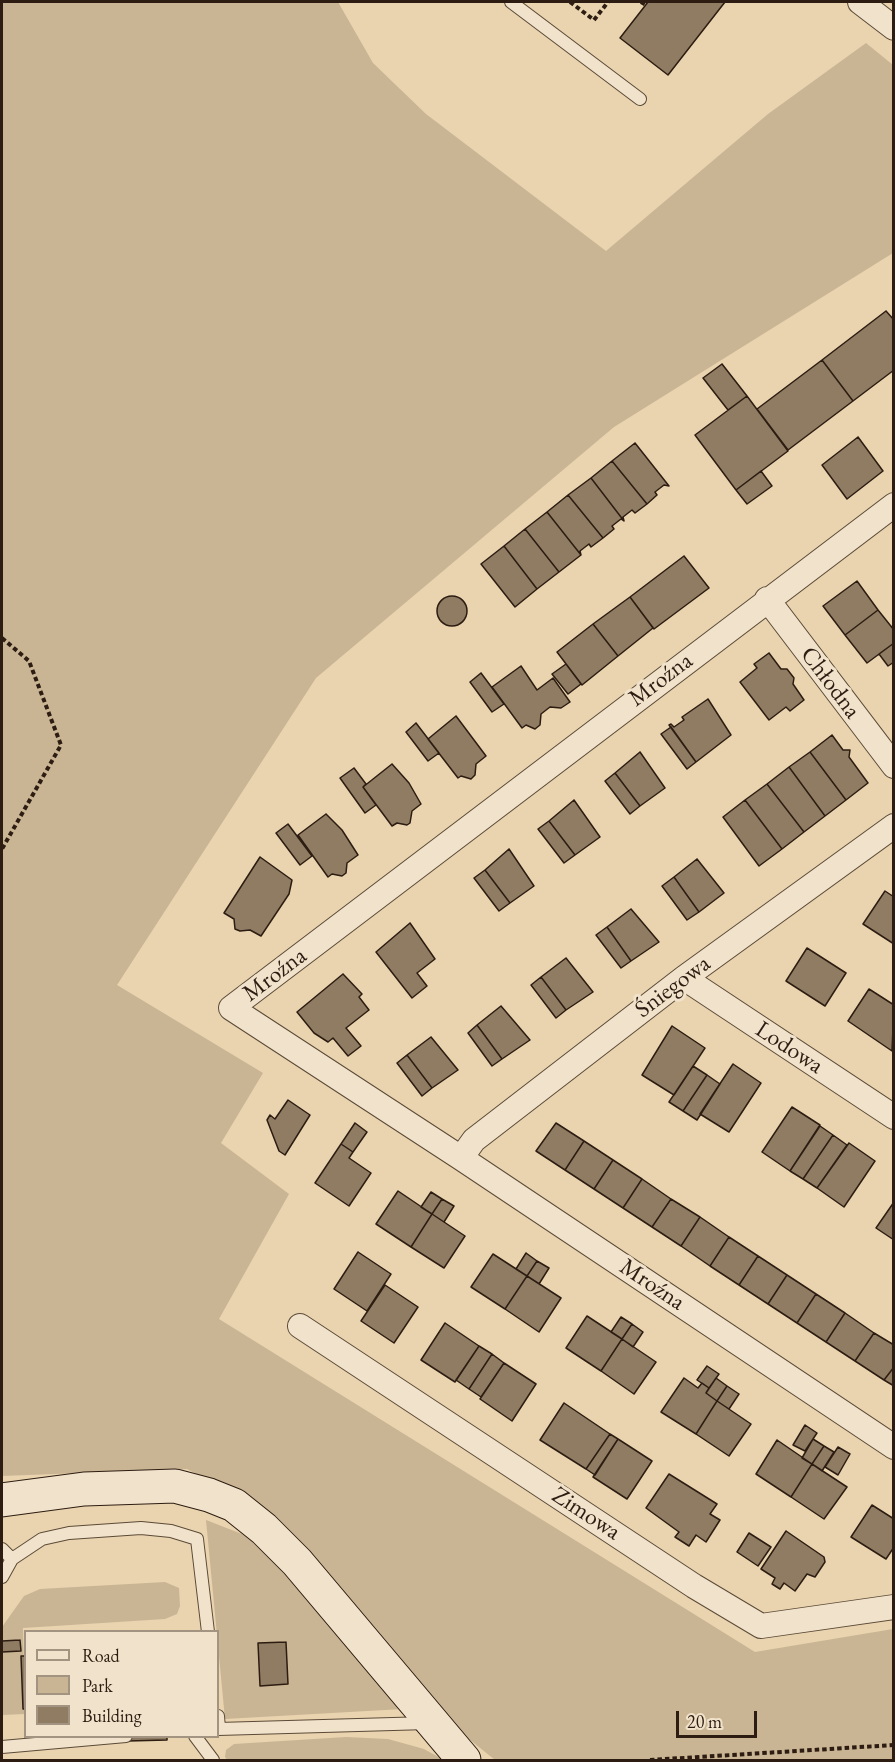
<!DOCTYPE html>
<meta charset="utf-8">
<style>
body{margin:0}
#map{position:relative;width:895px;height:1762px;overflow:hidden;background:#e9d4af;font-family:"EB Garamond",serif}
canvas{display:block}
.frame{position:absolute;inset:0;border:3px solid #2d1c11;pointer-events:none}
.legend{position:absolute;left:24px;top:1630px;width:195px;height:108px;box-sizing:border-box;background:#f1e3cb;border:2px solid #a39381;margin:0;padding:8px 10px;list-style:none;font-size:18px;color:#2d1c11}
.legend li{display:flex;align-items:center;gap:12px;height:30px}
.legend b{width:30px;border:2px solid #a39381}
.scale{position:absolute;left:676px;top:1711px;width:81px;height:27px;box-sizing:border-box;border:3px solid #2d1c11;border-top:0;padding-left:8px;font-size:18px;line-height:21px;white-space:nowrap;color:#2d1c11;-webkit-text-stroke:4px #f1e3cb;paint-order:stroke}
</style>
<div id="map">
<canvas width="895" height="1762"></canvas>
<div class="frame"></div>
<ul class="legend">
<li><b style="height:8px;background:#f1e3cb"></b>Road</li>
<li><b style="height:16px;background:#c9b594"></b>Park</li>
<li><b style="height:16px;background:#8f7c63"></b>Building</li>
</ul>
<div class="scale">20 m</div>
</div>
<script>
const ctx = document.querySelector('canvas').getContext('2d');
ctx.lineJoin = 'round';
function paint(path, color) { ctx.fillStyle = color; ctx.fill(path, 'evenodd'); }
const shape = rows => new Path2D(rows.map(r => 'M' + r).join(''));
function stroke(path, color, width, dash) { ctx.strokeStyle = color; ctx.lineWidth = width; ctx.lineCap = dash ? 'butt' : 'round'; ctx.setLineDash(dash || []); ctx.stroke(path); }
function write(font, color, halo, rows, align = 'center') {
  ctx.font = font + ' "EB Garamond",serif'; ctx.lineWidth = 6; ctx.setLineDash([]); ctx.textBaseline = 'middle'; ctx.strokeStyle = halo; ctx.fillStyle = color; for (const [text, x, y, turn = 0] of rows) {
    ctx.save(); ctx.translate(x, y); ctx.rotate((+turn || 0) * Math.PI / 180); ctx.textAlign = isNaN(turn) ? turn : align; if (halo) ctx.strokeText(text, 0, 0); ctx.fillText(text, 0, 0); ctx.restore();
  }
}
paint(shape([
 [2,2,338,2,373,63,426,114,606,251,768,114,866,43,893,65,893,253,614,427,316,678,117,985,263,1073,221,1143,289,1194,219,1319,755,1652,893,1629,893,1760,495,1760,454,1727,250,1502,187,1469,2,1476],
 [206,1520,242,1534,266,1553,403,1709,225,1719],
 [165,1582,179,1588,180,1606,177,1614,165,1619,23,1628,25,1714,2,1715,2,1627,24,1596,40,1589],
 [346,1737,388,1739,424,1749,444,1760,227,1760,225,1757,226,1750,234,1744]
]), '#c9b594');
const building = shape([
 [648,2,725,2,668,75,620,38,648,2],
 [886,311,894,320,894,370,853,401,822,360,886,311],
 [822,360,853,401,788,450,757,409,822,360],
 [722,364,747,396,728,410,703,378,722,364],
 [747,396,788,451,736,490,695,435,747,396],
 [858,437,883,471,847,499,822,465,858,437],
 [635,443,669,486,664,485,655,492,657,495,647,504,612,461,635,443],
 [612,461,647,504,635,513,632,510,623,517,624,521,591,478,612,461],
 [761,471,772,486,747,504,736,490,761,471],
 [591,478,624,521,621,519,612,526,614,529,603,538,568,495,591,478],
 [568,495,603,538,591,547,589,544,580,551,581,555,547,512,568,495],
 [547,512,581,555,559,572,525,529,547,512],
 [525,529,559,572,537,589,504,546,525,529],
 [504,546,537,589,515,607,481,564,504,546],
 [684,556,709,588,654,629,630,597,684,556],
 [857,581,878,610,845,635,823,606,857,581],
 '437 611a15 15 0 1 1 30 0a15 15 0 1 1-30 0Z',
 [630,597,653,628,618,656,593,624,630,597],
 [878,610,894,630,894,643,867,663,845,635,878,610],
 [593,624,618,656,582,685,557,652,593,624],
 [894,643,894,662,888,666,879,654,894,643],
 [769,653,781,669,787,669,794,678,793,684,804,700,790,711,786,707,769,720,740,682,757,668,754,664,769,653],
 [566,664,581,684,568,694,552,674,566,664],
 [521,666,537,690,553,678,570,702,561,708,550,707,541,714,540,725,535,729,526,725,522,728,492,687,521,666],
 [481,673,504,704,492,712,470,682,481,673],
 [708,699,731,735,696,762,669,725,671,724,674,727,684,720,682,717,708,699],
 [456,716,486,756,476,764,475,775,471,779,461,776,458,778,428,739,456,716],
 [416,723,439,753,428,761,406,732,416,723],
 [671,727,696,762,687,769,661,734,671,727],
 [832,735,843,750,850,750,849,757,868,783,846,800,810,752,832,735],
 [640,752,665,788,640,806,615,773,640,752],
 [810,752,846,800,825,816,789,767,810,752],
 [392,764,409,783,421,804,412,811,410,823,407,825,397,823,392,826,363,787,392,764],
 [789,767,825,816,804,832,767,784,789,767],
 [354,768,366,784,363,787,376,805,365,813,340,778,354,768],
 [615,773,640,806,630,814,605,781,615,773],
 [767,784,804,832,782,849,745,800,767,784],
 [574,800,600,837,575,855,549,821,574,800],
 [745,800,782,849,759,866,723,817,745,800],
 [326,814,342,830,358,855,347,863,346,873,342,876,332,874,328,877,298,835,326,814],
 [549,821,575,855,564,863,538,829,549,821],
 [288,824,312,856,300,865,276,833,288,824],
 [509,849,534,886,510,903,485,870,509,849],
 [260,857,292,880,289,894,261,936,250,930,240,931,235,929,234,919,224,913,260,857],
 [697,859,724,893,699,912,674,877,697,859],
 [485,870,510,903,499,911,474,878,485,870],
 [674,877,699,912,687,920,662,886,674,877],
 [885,891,894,897,894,944,863,924,885,891],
 [631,909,659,942,631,961,607,927,631,909],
 [410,923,435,959,417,973,427,986,412,998,376,952,410,923],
 [607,927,631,961,621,968,596,935,607,927],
 [807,948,846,973,825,1006,786,981,807,948],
 [566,958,593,992,566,1010,541,977,566,958],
 [343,974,362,994,359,997,369,1010,346,1028,361,1046,348,1056,333,1038,328,1042,314,1033,297,1012,343,974],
 [541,977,566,1010,556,1018,531,985,541,977],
 [869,989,894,1005,892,1051,848,1021,869,989],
 [501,1006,530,1040,502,1059,477,1025,501,1006],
 [477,1025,502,1059,492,1066,468,1033,477,1025],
 [672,1026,705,1048,674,1095,642,1075,672,1026],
 [431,1037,458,1070,432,1088,407,1055,431,1037],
 [407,1055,432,1088,422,1096,397,1063,407,1055],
 [733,1064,761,1083,729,1132,700,1114,733,1064],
 [693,1066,707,1075,683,1111,669,1102,693,1066],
 [707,1075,720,1084,697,1120,683,1111,707,1075],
 [288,1100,310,1115,285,1155,279,1151,267,1120,270,1115,275,1119,288,1100],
 [792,1107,820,1125,790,1171,762,1152,792,1107],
 [355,1123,367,1132,353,1152,341,1144,355,1123],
 [556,1123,584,1141,565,1170,536,1151,556,1123],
 [820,1126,833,1135,803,1179,790,1171,820,1126],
 [833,1135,847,1145,817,1188,803,1179,833,1135],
 [584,1141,613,1160,594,1189,565,1170,584,1141],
 [849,1143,875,1161,844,1207,817,1188,849,1143],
 [341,1144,353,1152,349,1158,371,1173,349,1206,315,1183,341,1144],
 [613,1160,642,1179,623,1208,594,1189,613,1160],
 [642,1179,671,1199,652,1227,623,1208,642,1179],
 [398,1191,432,1214,411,1247,376,1224,398,1191],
 [431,1192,442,1199,432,1214,421,1207,431,1192],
 [442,1199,454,1206,444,1222,432,1214,442,1199],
 [671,1199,700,1217,681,1246,652,1227,671,1199],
 [894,1202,894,1240,876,1228,894,1202],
 [432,1214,465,1236,444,1268,411,1247,432,1214],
 [700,1217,729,1237,710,1266,681,1246,700,1217],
 [729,1237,758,1256,739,1285,710,1266,729,1237],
 [358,1252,391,1274,367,1311,334,1289,358,1252],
 [526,1253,537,1261,527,1276,516,1269,526,1253],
 [493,1254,527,1276,505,1309,471,1287,493,1254],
 [758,1256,787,1275,768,1304,739,1285,758,1256],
 [537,1261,549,1268,539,1284,527,1276,537,1261],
 [787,1275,816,1294,797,1323,768,1304,787,1275],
 [527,1276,561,1298,539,1332,505,1309,527,1276],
 [385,1285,418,1307,394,1343,361,1321,385,1285],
 [816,1294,845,1313,826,1342,797,1323,816,1294],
 [845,1313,874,1333,855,1361,826,1342,845,1313],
 [587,1316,622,1339,601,1371,566,1348,587,1316],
 [621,1317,632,1324,622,1339,611,1332,621,1317],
 [445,1323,479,1346,455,1382,421,1360,445,1323],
 [632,1324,643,1332,633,1347,622,1339,632,1324],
 [874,1333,894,1345,894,1367,884,1380,855,1361,874,1333],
 [622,1339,656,1362,634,1394,601,1371,622,1339],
 [479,1346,492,1354,469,1389,456,1380,479,1346],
 [492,1354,504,1363,481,1397,469,1389,492,1354],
 [504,1363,536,1384,512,1421,480,1399,504,1363],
 [707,1366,719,1374,709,1388,697,1380,707,1366],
 [894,1367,894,1386,884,1380,894,1367],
 [684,1378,698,1388,702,1383,709,1388,706,1393,717,1401,696,1434,661,1412,684,1378],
 [716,1378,727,1386,717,1401,706,1393,716,1378],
 [727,1386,739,1394,729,1409,717,1401,727,1386],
 [717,1401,751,1424,729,1456,696,1434,717,1401],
 [564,1403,610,1434,586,1469,540,1440,564,1403],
 [805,1425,817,1433,805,1451,793,1445,805,1425],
 [610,1434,618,1439,595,1475,586,1469,610,1434],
 [618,1439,652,1461,627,1499,593,1477,618,1439],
 [813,1439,824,1446,812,1464,802,1458,813,1439],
 [777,1440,812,1464,791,1497,756,1474,777,1440],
 [824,1446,834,1452,822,1471,812,1464,824,1446],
 [838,1447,850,1454,838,1475,825,1467,838,1447],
 [812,1464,847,1487,824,1519,791,1497,812,1464],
 [669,1474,717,1504,710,1514,720,1520,706,1542,696,1535,689,1546,675,1537,679,1532,646,1508,669,1474],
 [872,1505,894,1519,894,1547,886,1559,851,1537,872,1505],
 [786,1531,824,1557,825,1562,815,1577,807,1574,795,1591,784,1583,780,1589,772,1584,775,1578,761,1569,786,1531],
 [749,1533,771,1547,758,1566,737,1552,749,1533],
 [20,1640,21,1651,2,1652,2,1641,20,1640],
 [286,1642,288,1684,260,1686,258,1643,286,1642],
 [21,1656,26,1656,26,1709,23,1709,21,1656],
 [127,1736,167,1736,167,1740,128,1741,127,1736]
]);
paint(building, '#8f7c63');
stroke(building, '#2d1c11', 1.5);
const lane = shape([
 [511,2,640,99],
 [2,1549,12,1559],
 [2,1577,12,1559,42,1539,69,1533,141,1528,171,1531,197,1539,208,1632],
 [218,1716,219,1729],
 [218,1729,428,1723],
 [195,1736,213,1760],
 [2,1747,126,1736]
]);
const street = shape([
 [860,2,894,28],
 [894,505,231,1008,461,1158,894,1447],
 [767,599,894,766],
 [684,978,894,1117],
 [461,1158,474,1140,684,978,894,826],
 [300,1326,694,1586,761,1626,894,1607]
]);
const secondary = shape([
 [2,1500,84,1489,175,1486,209,1495,234,1505,264,1529,297,1562,464,1760]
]);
stroke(lane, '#5c4a38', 14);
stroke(street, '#5c4a38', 26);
stroke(secondary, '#2d1c11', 35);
stroke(shape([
 [570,2,594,20,608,2],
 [641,2,646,5],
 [2,638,29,661,61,745,2,849],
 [650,1760,894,1745]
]), '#2d1c11', 4, [4.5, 3]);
stroke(lane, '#f1e3cb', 12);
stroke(street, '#f1e3cb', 24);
stroke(secondary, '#f1e3cb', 33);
write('24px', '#2d1c11', '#f1e3cb', [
 ["Mroźna",661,680,-37],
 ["Chłodna",830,683,53],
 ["Mroźna",275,975,-37],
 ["Śniegowa",673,987,-37],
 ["Lodowa",789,1048,33],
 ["Mroźna",652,1285,34],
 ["Zimowa",586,1514,33]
]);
</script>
